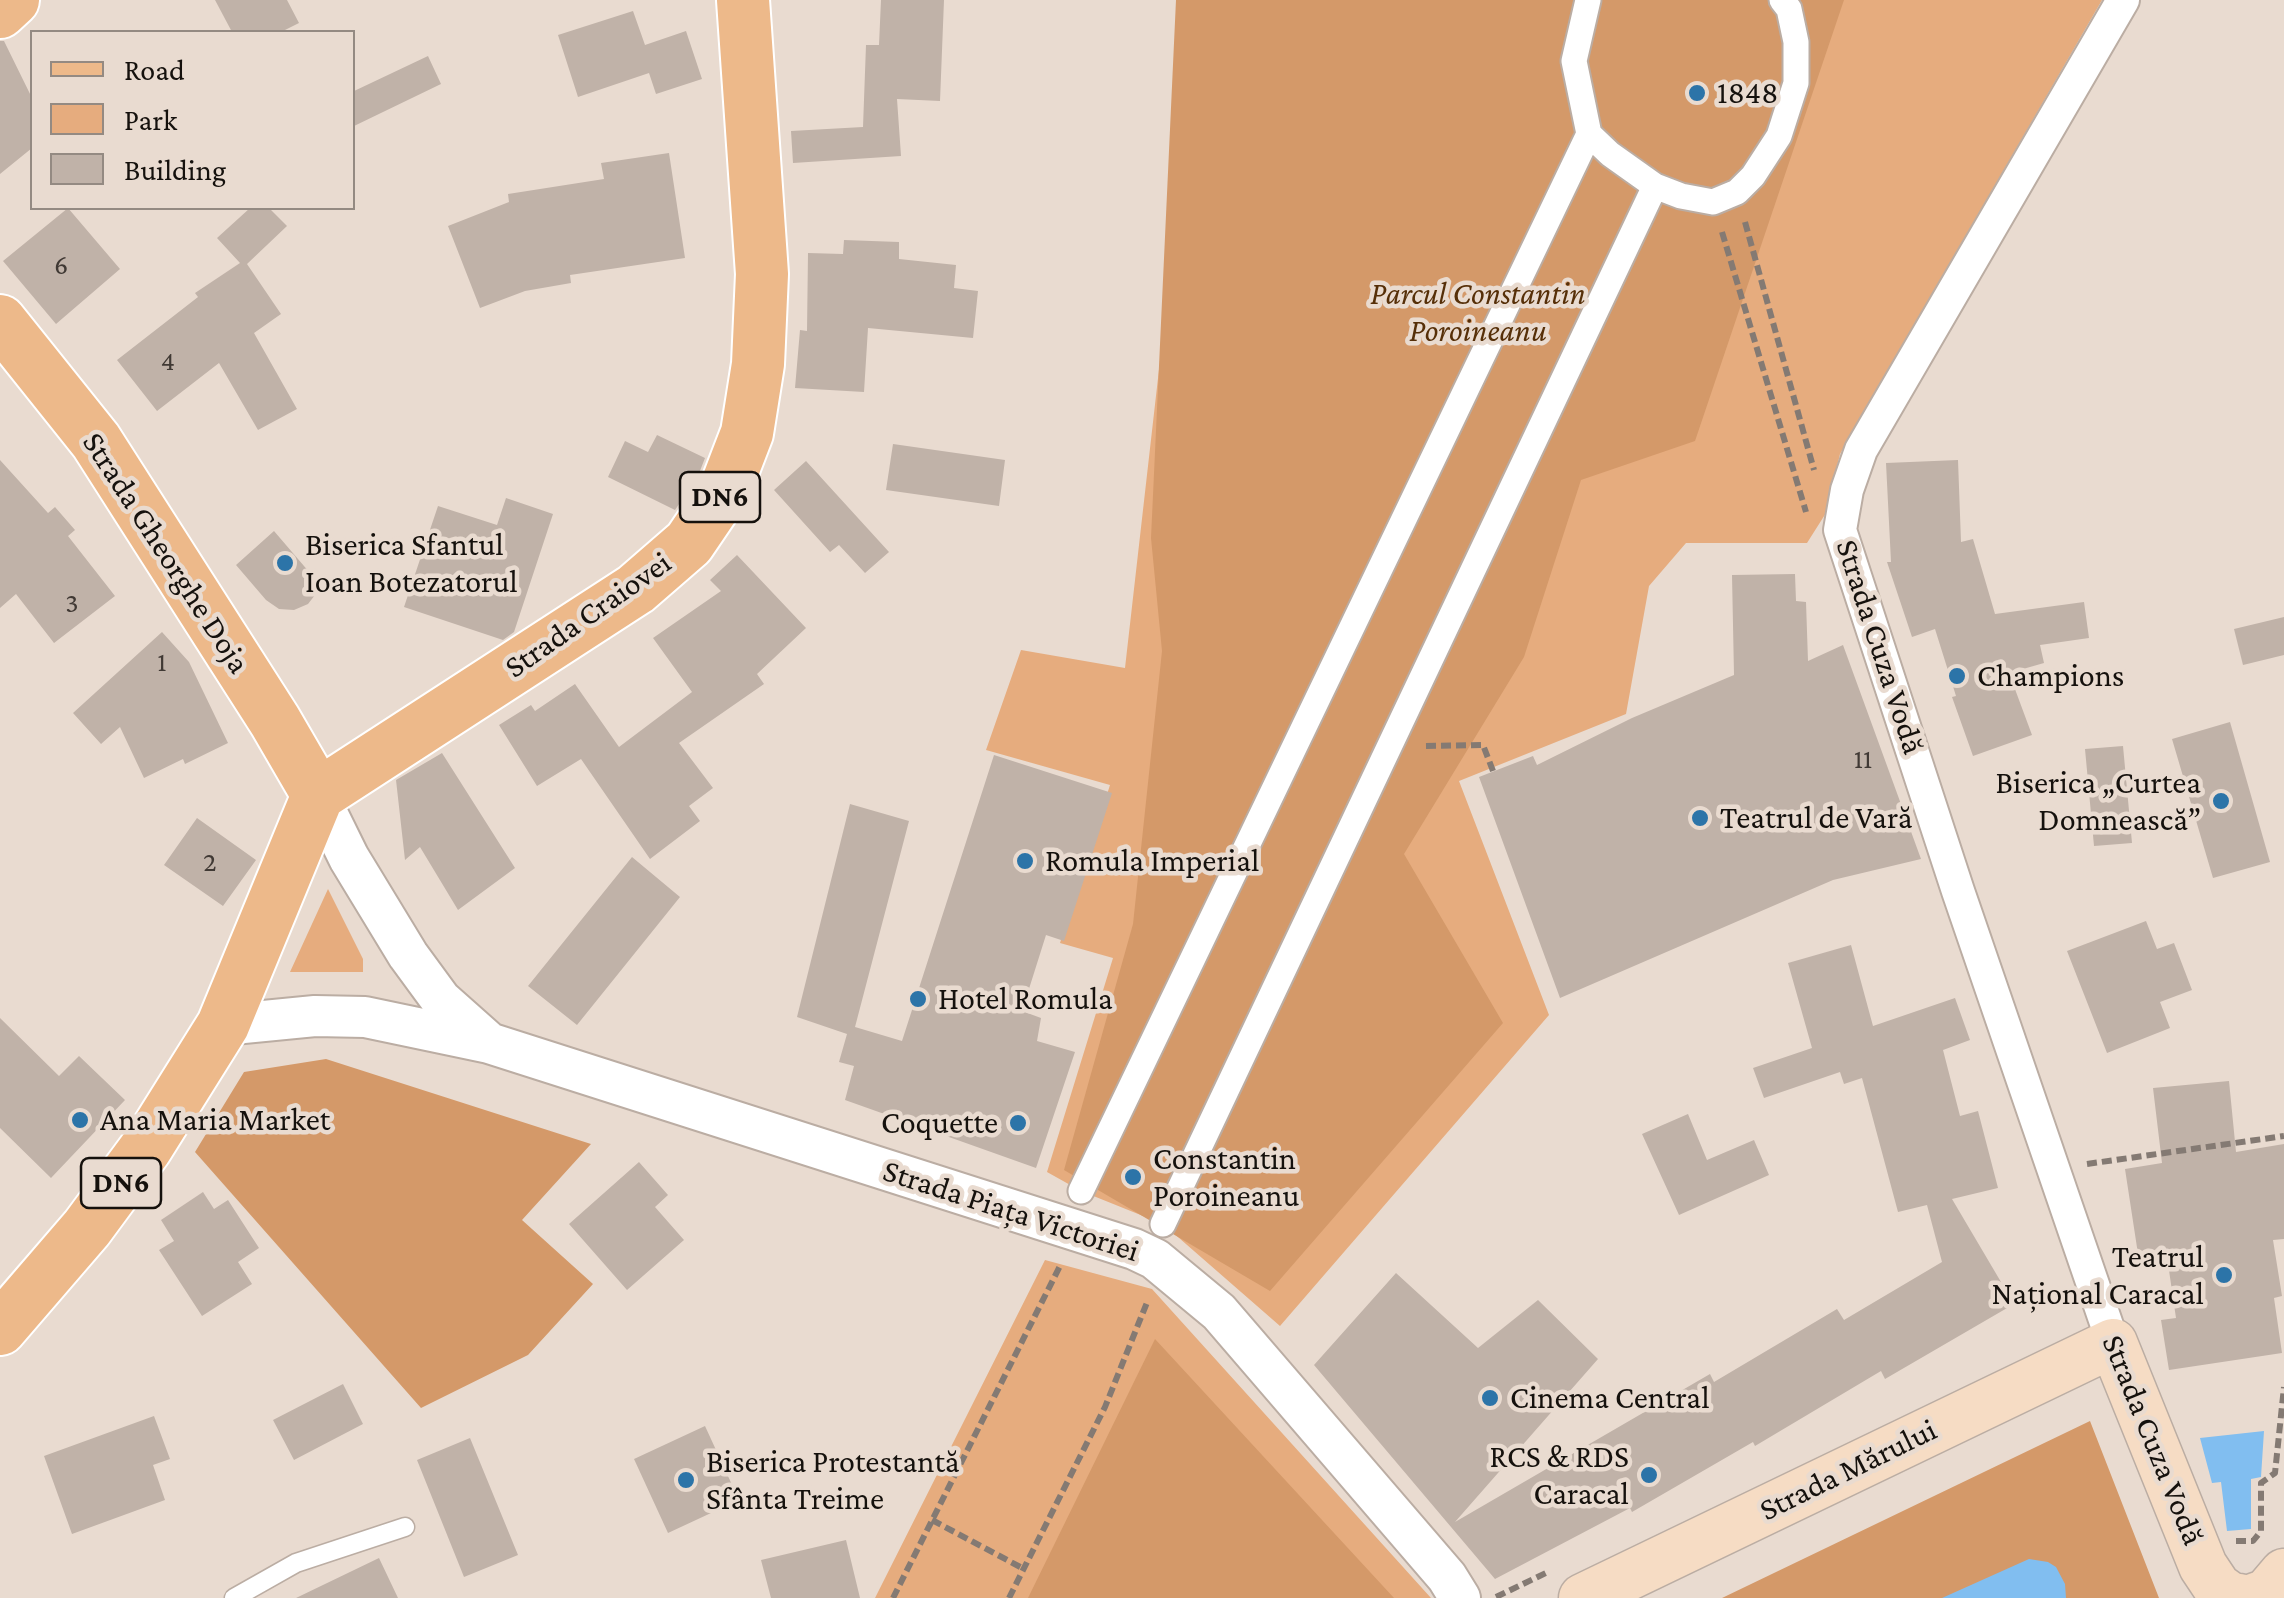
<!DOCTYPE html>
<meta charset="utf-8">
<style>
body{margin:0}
#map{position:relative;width:2284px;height:1598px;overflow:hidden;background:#e9dbd0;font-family:"Crimson Pro",serif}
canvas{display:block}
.legend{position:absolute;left:30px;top:30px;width:325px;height:180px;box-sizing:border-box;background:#e9dbd0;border:2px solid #948a82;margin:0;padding:12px 18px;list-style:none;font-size:30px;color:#15110d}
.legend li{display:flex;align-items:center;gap:20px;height:50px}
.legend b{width:50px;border:2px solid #948a82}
</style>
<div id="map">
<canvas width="2284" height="1598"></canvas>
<ul class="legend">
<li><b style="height:12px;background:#edb98a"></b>Road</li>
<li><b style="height:28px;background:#e6ac7e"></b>Park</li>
<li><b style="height:28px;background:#c0b2a8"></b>Building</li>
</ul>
</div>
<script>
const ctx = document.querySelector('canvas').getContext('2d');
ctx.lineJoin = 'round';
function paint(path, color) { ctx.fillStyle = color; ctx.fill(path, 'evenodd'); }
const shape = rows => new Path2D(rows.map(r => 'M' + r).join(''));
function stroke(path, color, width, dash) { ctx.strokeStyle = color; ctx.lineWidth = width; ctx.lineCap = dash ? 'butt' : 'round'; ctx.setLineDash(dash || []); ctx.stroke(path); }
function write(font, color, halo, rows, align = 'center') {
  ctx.font = font + ' "Crimson Pro",serif'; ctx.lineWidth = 9; ctx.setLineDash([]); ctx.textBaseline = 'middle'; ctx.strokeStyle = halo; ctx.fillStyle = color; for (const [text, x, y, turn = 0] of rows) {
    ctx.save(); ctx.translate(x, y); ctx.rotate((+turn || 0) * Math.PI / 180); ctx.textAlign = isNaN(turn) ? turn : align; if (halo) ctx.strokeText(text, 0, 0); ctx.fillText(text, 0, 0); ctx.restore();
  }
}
paint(shape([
 [1194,0,2102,0,1840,454,1826,513,1807,543,1686,543,1649,586,1626,714,1459,781,1549,1015,1280,1326,1163,1224,1081,1191,1047,1172,1113,958,1060,943,1110,785,986,750,1021,650,1125,668,1194,62],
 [328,889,363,959,363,972,290,972],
 [1045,1260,1152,1289,1431,1598,875,1598]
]), '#e6ac7e');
paint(shape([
 [1176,0,1844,0,1695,441,1581,480,1524,657,1404,854,1503,1023,1270,1291,1064,1170,1133,924,1162,651,1151,538],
 [326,1059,591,1144,522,1220,593,1284,528,1355,421,1408,195,1152,244,1072],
 [1155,1339,1394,1598,1028,1598],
 [2090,1421,2159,1598,1722,1598]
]), '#d49969');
paint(shape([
 [2264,1431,2261,1477,2251,1479,2251,1529,2227,1531,2221,1482,2212,1483,2200,1438],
 [2029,1559,2048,1562,2056,1567,2065,1584,2066,1598,1942,1598]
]), '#81bef0');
paint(shape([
 [215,0,287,0,299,23,281,32,232,32],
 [881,0,944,0,940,101,897,99,901,156,793,163,791,131,863,127,866,45,879,45],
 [633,11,645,45,686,31,702,79,656,94,649,73,578,97,558,35],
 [0,41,4,41,32,98,32,148,0,174],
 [428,56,441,84,352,127,352,92],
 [669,153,685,258,570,275,571,283,525,291,480,308,448,226,509,202,508,194,604,179,601,163],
 [68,208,120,269,56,324,3,261],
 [250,208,269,208,287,226,247,264,281,314,254,333,297,409,258,430,219,363,157,411,117,360,198,297,195,293,240,263,217,238],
 [844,240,899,242,899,259,956,265,954,288,978,291,973,338,868,328,864,392,795,388,800,330,807,331,808,253,843,254],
 [657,435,705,458,698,476,675,510,608,477,625,441,648,452],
 [893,444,1005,460,999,506,886,490],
 [0,460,48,513,55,507,75,530,68,536,115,596,54,643,16,594,0,608],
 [1958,460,1961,542,1973,539,1995,614,2084,602,2089,638,2040,645,2044,663,2009,673,2032,735,1973,756,1952,697,1956,696,1935,629,1912,637,1887,562,1891,562,1886,463],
 [806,461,889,552,865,573,839,545,830,552,774,490],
 [506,498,553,514,514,632,503,640,404,607,438,506,497,525],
 [274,531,316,580,315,595,308,604,294,610,279,609,266,600,236,565],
 [737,555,806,628,757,674,764,684,679,743,713,788,689,806,700,821,650,859,581,759,537,786,499,725,531,705,535,711,575,684,619,747,692,692,653,638,721,591,710,580],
 [1795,574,1796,601,1806,602,1808,661,1843,645,1921,859,1833,880,1560,998,1479,777,1533,756,1537,765,1632,718,1734,675,1732,575],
 [2284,617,2284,655,2243,665,2234,629],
 [162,632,189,662,228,743,185,764,183,759,144,778,120,727,101,744,73,713],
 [2230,722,2270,862,2213,878,2172,739],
 [2123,746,2132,843,2094,846,2085,749],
 [442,753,515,868,458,910,420,847,405,860,396,780],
 [994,755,1112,793,1064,941,1046,935,1022,1011,1041,1018,1037,1041,1075,1052,1036,1168,845,1100,854,1066,839,1062,847,1034,797,1017,850,804,909,821,855,1027,902,1041],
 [197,818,256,860,223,906,164,865],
 [632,857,680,897,577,1025,528,986],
 [2146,921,2157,949,2174,943,2192,990,2160,1002,2170,1028,2107,1053,2067,951],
 [1851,945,1873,1026,1955,998,1970,1040,1943,1050,1960,1116,1978,1111,1998,1188,1952,1199,2014,1304,1885,1379,1881,1371,1755,1446,1753,1442,1632,1512,1630,1508,1495,1579,1314,1365,1396,1273,1478,1348,1538,1300,1598,1359,1455,1522,1710,1374,1714,1382,1837,1309,1844,1320,1942,1262,1927,1205,1898,1212,1862,1078,1844,1084,1840,1072,1764,1098,1753,1068,1812,1048,1788,963],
 [0,1018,59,1076,79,1056,125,1100,51,1178,0,1128],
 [2229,1081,2236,1152,2284,1144,2284,1239,2273,1240,2282,1296,2274,1298,2282,1353,2169,1370,2161,1320,2176,1318,2166,1250,2138,1254,2125,1169,2162,1163,2153,1088],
 [1688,1114,1707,1160,1754,1140,1769,1175,1679,1215,1642,1134],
 [639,1162,668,1195,655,1207,684,1240,627,1290,569,1224],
 [203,1192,214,1209,228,1200,259,1248,238,1262,252,1284,202,1316,159,1250,174,1241,161,1220],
 [343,1384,363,1424,294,1460,273,1420],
 [154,1416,170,1459,153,1465,165,1500,72,1534,44,1456],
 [705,1426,739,1500,668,1533,634,1459],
 [470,1438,518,1555,464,1577,417,1460],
 [846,1540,860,1598,771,1598,761,1560],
 [379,1558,398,1598,296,1598]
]), '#c0b2a8');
const service = shape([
 [234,1598,296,1563,405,1527]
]);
const pedestrian = shape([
 [1588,0,1574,61,1589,134,1610,154,1655,186,1681,196,1713,202,1737,192,1753,176,1779,136,1796,83,1796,42,1789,9,1782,0],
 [1081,1191,1589,134],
 [1163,1224,1655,186]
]);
const minor = shape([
 [2113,1343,1958,891,1840,530,1847,490,1861,450,2123,0]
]);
const tertiary = shape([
 [318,795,349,858,408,955,441,1000,486,1040],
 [223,1025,315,1016,365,1017,489,1043,1134,1249,1155,1259,1219,1312,1447,1577,1460,1598]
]);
const secondary = shape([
 [1583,1598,2113,1343,2203,1566,2217,1587,2231,1597,2240,1598],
 [2253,1598,2267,1593,2284,1573]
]);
const primary = shape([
 [0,12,13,0],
 [0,321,96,441,275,721,318,795],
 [318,795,636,589,689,543,725,490,747,433,758,364,762,274,743,0],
 [0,1329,87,1228,146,1148,223,1025,318,795]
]);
stroke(service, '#bbada3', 21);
stroke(pedestrian, '#bbada3', 29);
stroke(minor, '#bbada3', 36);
stroke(tertiary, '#bbada3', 44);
stroke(secondary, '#bbada3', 51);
stroke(primary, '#fff', 56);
stroke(shape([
 [1745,222,1814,470],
 [1722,232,1806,512],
 [1426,746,1483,745,1493,771],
 [2087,1164,2284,1136],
 [932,1520,1024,1569],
 [2236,1541,2253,1541,2261,1531,2261,1483,2275,1473,2284,1387],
 [1496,1597,1548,1572],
 [893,1598,1061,1264],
 [1009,1598,1105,1407,1148,1300]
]), '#847a73', 6, [10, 5]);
stroke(service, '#fff', 18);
stroke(pedestrian, '#fff', 25);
stroke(minor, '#fff', 32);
stroke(tertiary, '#fff', 40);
stroke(secondary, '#f6dcc4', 48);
stroke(primary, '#edb98a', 52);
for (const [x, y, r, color] of [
 [1697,93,10,"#2c74a8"],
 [285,563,10,"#2c74a8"],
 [1957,676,10,"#2c74a8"],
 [2221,801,10,"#2c74a8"],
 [1700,818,10,"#2c74a8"],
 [1025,861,10,"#2c74a8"],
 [918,999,10,"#2c74a8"],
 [80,1120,10,"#2c74a8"],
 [1018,1123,10,"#2c74a8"],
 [1133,1177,10,"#2c74a8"],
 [2224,1275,10,"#2c74a8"],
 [1490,1398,10,"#2c74a8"],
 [1649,1475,10,"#2c74a8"],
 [686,1480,10,"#2c74a8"]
]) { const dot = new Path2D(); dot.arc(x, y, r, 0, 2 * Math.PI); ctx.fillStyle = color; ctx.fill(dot); stroke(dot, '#e9dbd0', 4); }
write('28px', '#403934', null, [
 ["6",61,265],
 ["4",168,361],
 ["3",72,603],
 ["1",162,662],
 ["11",1863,759],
 ["2",210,862]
]);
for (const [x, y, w] of [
 [720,497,80],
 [121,1183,80]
]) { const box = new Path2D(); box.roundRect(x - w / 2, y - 25, w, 50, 8); ctx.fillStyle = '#e9dbd0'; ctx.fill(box); stroke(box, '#15110d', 2.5); }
write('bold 30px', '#15110d', null, [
 ["DN6",720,497],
 ["DN6",121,1183]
]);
write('32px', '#15110d', '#e9dbd0', [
 ["1848",1717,93],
 ["Biserica Sfantul",305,545],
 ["Ioan Botezatorul",305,582],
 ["Champions",1977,676],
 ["Biserica „Curtea",2201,783,"right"],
 ["Domnească”",2201,820,"right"],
 ["Teatrul de Vară",1720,818],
 ["Romula Imperial",1045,861],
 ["Hotel Romula",938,999],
 ["Ana Maria Market",100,1120],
 ["Coquette",998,1123,"right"],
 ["Constantin",1153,1159],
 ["Poroineanu",1153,1196],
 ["Teatrul",2204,1257,"right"],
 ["Național Caracal",2204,1294,"right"],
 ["Cinema Central",1510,1398],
 ["RCS & RDS",1629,1457,"right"],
 ["Caracal",1629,1494,"right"],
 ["Biserica Protestantă",706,1462],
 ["Sfânta Treime",706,1499]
], 'left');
write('italic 32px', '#562f08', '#e9dbd0', [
 ["Parcul Constantin",1478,294],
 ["Poroineanu",1478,331]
]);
write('32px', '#15110d', '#e9dbd0', [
 ["Strada Gheorghe Doja",166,553,57],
 ["Strada Craiovei",588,615,-35],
 ["Strada Cuza Vodă",1880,647,72],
 ["Strada Piața Victoriei",1011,1211,18],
 ["Strada Cuza Vodă",2153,1440,68],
 ["Strada Mărului",1848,1470,-26]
]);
</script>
